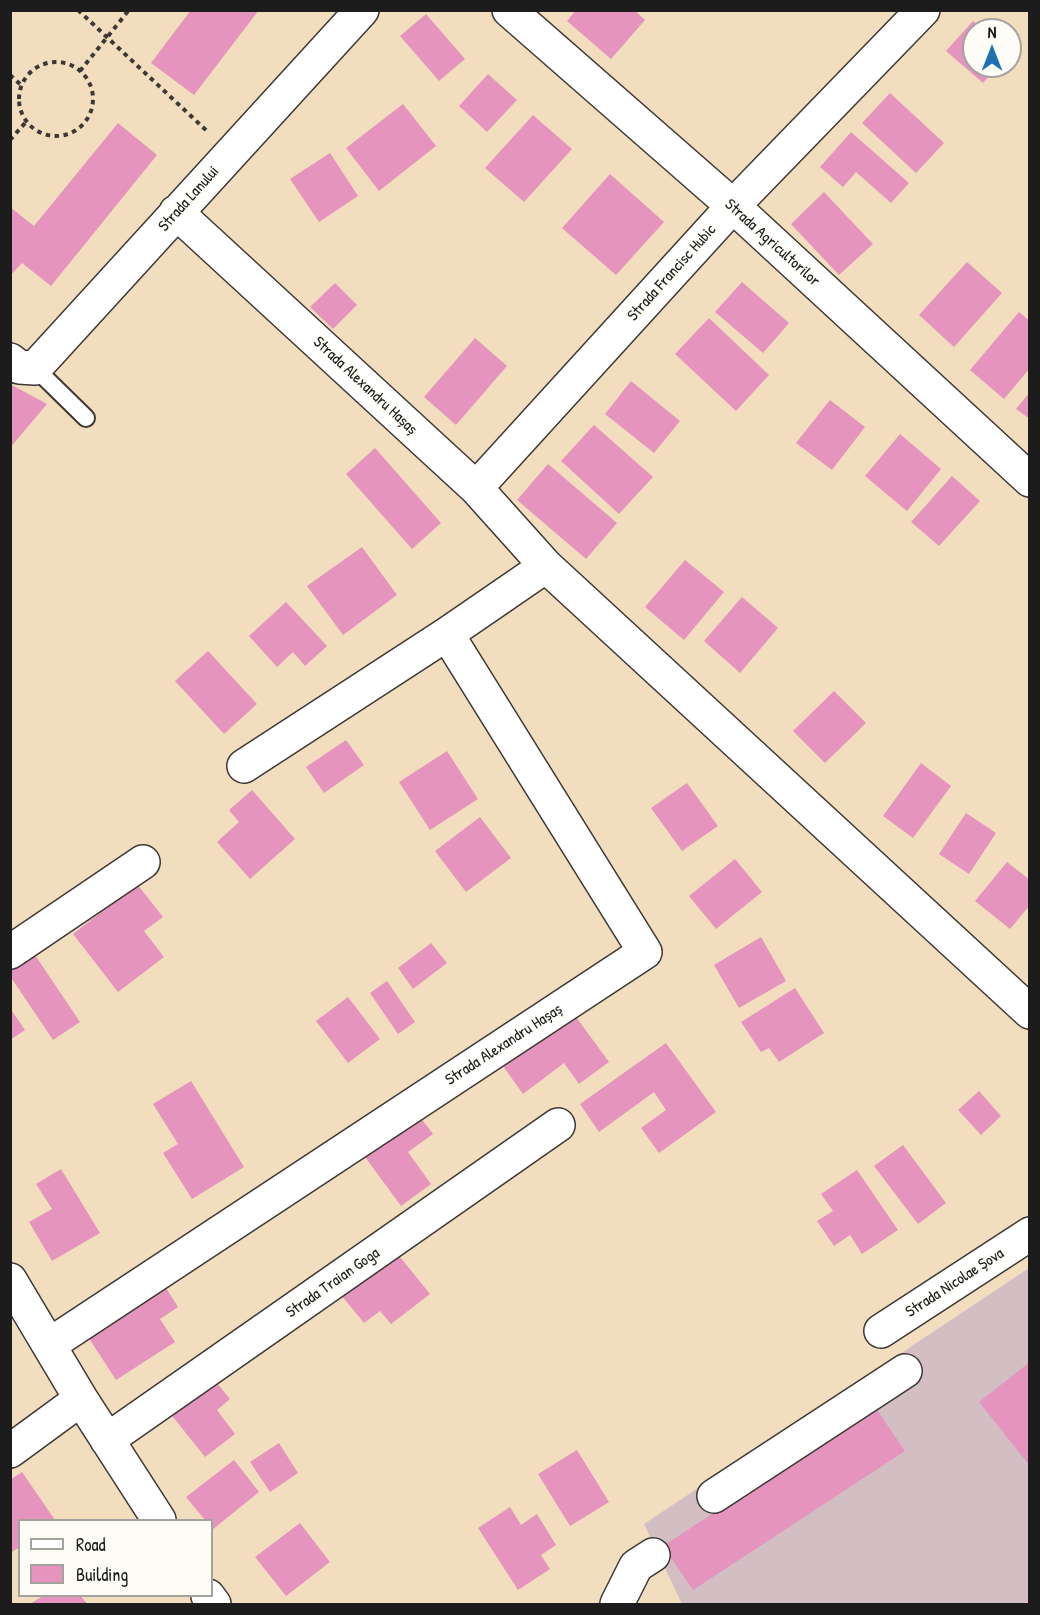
<!DOCTYPE html>
<meta charset="utf-8">
<style>
body{margin:0}
#map{position:relative;width:1040px;height:1615px;overflow:hidden;background:#f2ddbe;font-family:"Patrick Hand",sans-serif}
canvas{display:block}
.frame{position:absolute;inset:0;border:12px solid #1c1c1c;pointer-events:none}
.legend{position:absolute;left:18px;top:1519px;width:195px;height:78px;box-sizing:border-box;background:#fdfcf7;border:2px solid #a3a29f;margin:0;padding:8px 10px;list-style:none;font-size:18px;color:#1c1c1c}
.legend li{display:flex;align-items:center;gap:12px;height:30px}
.legend b{width:30px;border:2px solid #a3a29f}
.north{position:absolute;left:962px;top:18px;width:60px;height:60px;box-sizing:border-box;background:#fdfcf7;border:2px solid #a3a29f;border-radius:50%;rotate:0deg;font-size:16px;font-weight:700;line-height:24px;text-align:center;color:#1c1c1c}
.north::after{content:'';display:block;margin:auto;width:21px;height:27px;background:#1f6fb2;clip-path:polygon(50% 0,100% 100%,50% 72%,0 100%)}
</style>
<div id="map">
<canvas width="1040" height="1615"></canvas>
<div class="frame"></div>
<ul class="legend">
<li><b style="height:8px;background:#fff"></b>Road</li>
<li><b style="height:16px;background:#e595bd"></b>Building</li>
</ul>
<div class="north">N</div>
</div>
<script>
const ctx = document.querySelector('canvas').getContext('2d');
ctx.lineJoin = 'round';
function paint(path, color) { ctx.fillStyle = color; ctx.fill(path, 'evenodd'); }
const shape = rows => new Path2D(rows.map(r => 'M' + r).join(''));
function stroke(path, color, width, dash) { ctx.strokeStyle = color; ctx.lineWidth = width; ctx.lineCap = dash ? 'butt' : 'round'; ctx.setLineDash(dash || []); ctx.stroke(path); }
function write(font, color, halo, rows, align = 'center') {
  ctx.font = font + ' "Patrick Hand",sans-serif'; ctx.lineWidth = 4.5; ctx.setLineDash([]); ctx.textBaseline = 'middle'; ctx.strokeStyle = halo; ctx.fillStyle = color; for (const [text, x, y, turn = 0] of rows) {
    ctx.save(); ctx.translate(x, y); ctx.rotate((+turn || 0) * Math.PI / 180); ctx.textAlign = isNaN(turn) ? turn : align; if (halo) ctx.strokeText(text, 0, 0); ctx.fillText(text, 0, 0); ctx.restore();
  }
}
paint(shape([
 [1029,1268,1029,1604,682,1604,644,1524]
]), '#d2bec3');
paint(shape([
 [191,10,259,10,194,95,151,63],
 [576,10,634,10,645,20,611,59,567,21],
 [426,14,465,59,439,81,400,36],
 [973,21,984,30,974,30,974,66,998,66,983,83,946,51],
 [488,74,517,100,487,132,459,106],
 [890,93,944,143,916,173,862,123],
 [403,104,436,146,379,191,346,148],
 [533,115,572,149,524,202,485,168],
 [118,123,157,155,51,286,22,263,10,276,10,207,34,226],
 [851,132,909,183,891,203,856,172,843,187,820,167],
 [330,153,358,196,319,222,290,179],
 [610,174,664,222,616,275,562,228],
 [824,192,873,244,839,275,791,224],
 [967,262,1002,293,954,347,919,315],
 [742,282,789,323,763,353,715,312],
 [335,283,357,305,333,329,310,307],
 [1019,312,1030,321,1030,368,1004,399,970,370],
 [709,318,769,375,736,411,675,354],
 [475,338,507,366,456,425,424,397],
 [631,381,680,421,654,453,605,414],
 [10,384,47,404,10,448],
 [1030,392,1030,419,1016,409],
 [830,400,865,427,832,470,796,443],
 [594,425,653,477,619,514,561,461],
 [900,434,941,469,907,511,865,476],
 [375,448,441,523,412,549,346,474],
 [548,464,617,523,586,559,517,500],
 [952,476,980,501,939,546,911,522],
 [362,547,397,595,343,635,307,586],
 [685,560,724,592,684,640,645,607],
 [742,597,778,628,740,673,704,641],
 [286,602,327,646,305,666,293,652,277,667,249,636],
 [208,651,257,704,224,734,175,681],
 [834,691,866,723,825,763,793,731],
 [346,740,364,765,324,793,306,767],
 [447,751,478,799,430,830,399,782],
 [921,763,951,786,913,838,883,816],
 [687,783,718,826,682,851,651,808],
 [252,790,295,839,250,879,217,842,239,822,229,810],
 [966,813,996,833,969,874,939,854],
 [480,817,511,858,466,892,435,851],
 [735,859,762,892,716,929,689,896],
 [1007,862,1030,880,1030,905,1010,929,975,901],
 [137,884,163,917,144,931,164,957,118,992,73,934],
 [761,937,786,981,739,1008,714,965],
 [431,943,447,963,413,989,398,968],
 [35,955,80,1022,53,1040,10,976,10,971],
 [387,981,415,1022,398,1034,370,993],
 [795,988,824,1033,779,1062,769,1048,761,1052,741,1022],
 [348,997,380,1039,348,1063,316,1021],
 [10,1008,25,1030,10,1040],
 [571,1010,609,1062,579,1084,564,1063,523,1094,500,1062],
 [666,1043,716,1112,659,1153,641,1128,666,1110,654,1092,599,1132,580,1104],
 [191,1081,244,1167,192,1199,163,1153,178,1144,153,1104],
 [979,1091,1001,1116,981,1135,958,1110],
 [412,1106,433,1134,408,1152,431,1184,401,1206,357,1146],
 [903,1145,946,1203,918,1224,874,1166],
 [61,1169,100,1233,52,1261,29,1222,52,1209,36,1184],
 [857,1170,898,1230,862,1254,850,1235,834,1246,817,1221,833,1211,821,1194],
 [392,1247,430,1294,391,1324,380,1311,364,1323,337,1290],
 [161,1280,178,1307,160,1319,175,1342,116,1380,83,1329],
 [1030,1362,1030,1466,979,1402],
 [213,1378,230,1399,217,1410,235,1434,205,1457,169,1412],
 [875,1407,905,1451,693,1590,663,1546],
 [279,1443,298,1473,270,1492,250,1462],
 [577,1450,609,1502,570,1526,538,1474],
 [234,1460,259,1492,212,1530,212,1520,205,1520,186,1497],
 [22,1472,55,1520,20,1520,20,1547,10,1553,10,1480],
 [510,1507,521,1525,537,1514,556,1545,541,1555,550,1569,518,1590,478,1528],
 [300,1523,330,1562,286,1596,255,1557],
 [43,1596,81,1596,87,1604,30,1604]
]), '#e595bd');
const lane = shape([
 [35,368,86,418]
]);
const street = shape([
 [509,10,733,206,1030,480],
 [176,212,476,488,546,566,1030,1012],
 [10,360,19,367,35,368,362,10],
 [476,488,733,206,923,10],
 [244,766,447,634,546,566],
 [10,952,143,862],
 [10,1280,81,1399,159,1520],
 [881,1331,1030,1234],
 [49,1345,645,952,447,634],
 [107,1440,558,1125],
 [10,1451,81,1399],
 [714,1496,905,1371],
 [208,1596,214,1604],
 [617,1604,636,1566,653,1555]
]);
stroke(lane, '#3c3934', 20);
stroke(street, '#3c3934', 36);
stroke(shape([
 [78,10,208,132],
 '19 99a37 37 0 1 1 74 0a37 37 0 1 1-74 0Z',
 [80,71,129,10],
 [10,75,21,85],
 [10,140,26,122]
]), '#3c3934', 4, [4.5, 4.5]);
stroke(lane, '#fff', 16);
stroke(street, '#fff', 33);
write('16px', '#1c1c1c', '#fdfcf7', [
 ["Strada Lanului",189,199,-48],
 ["Strada Agricultorilor",772,243,42],
 ["Strada Francisc Hubic",672,273,-48],
 ["Strada Alexandru Hașaș",365,386,43],
 ["Strada Alexandru Hașaș",504,1045,-33],
 ["Strada Traian Goga",333,1283,-35],
 ["Strada Nicolae Șova",955,1283,-33]
]);
</script>
